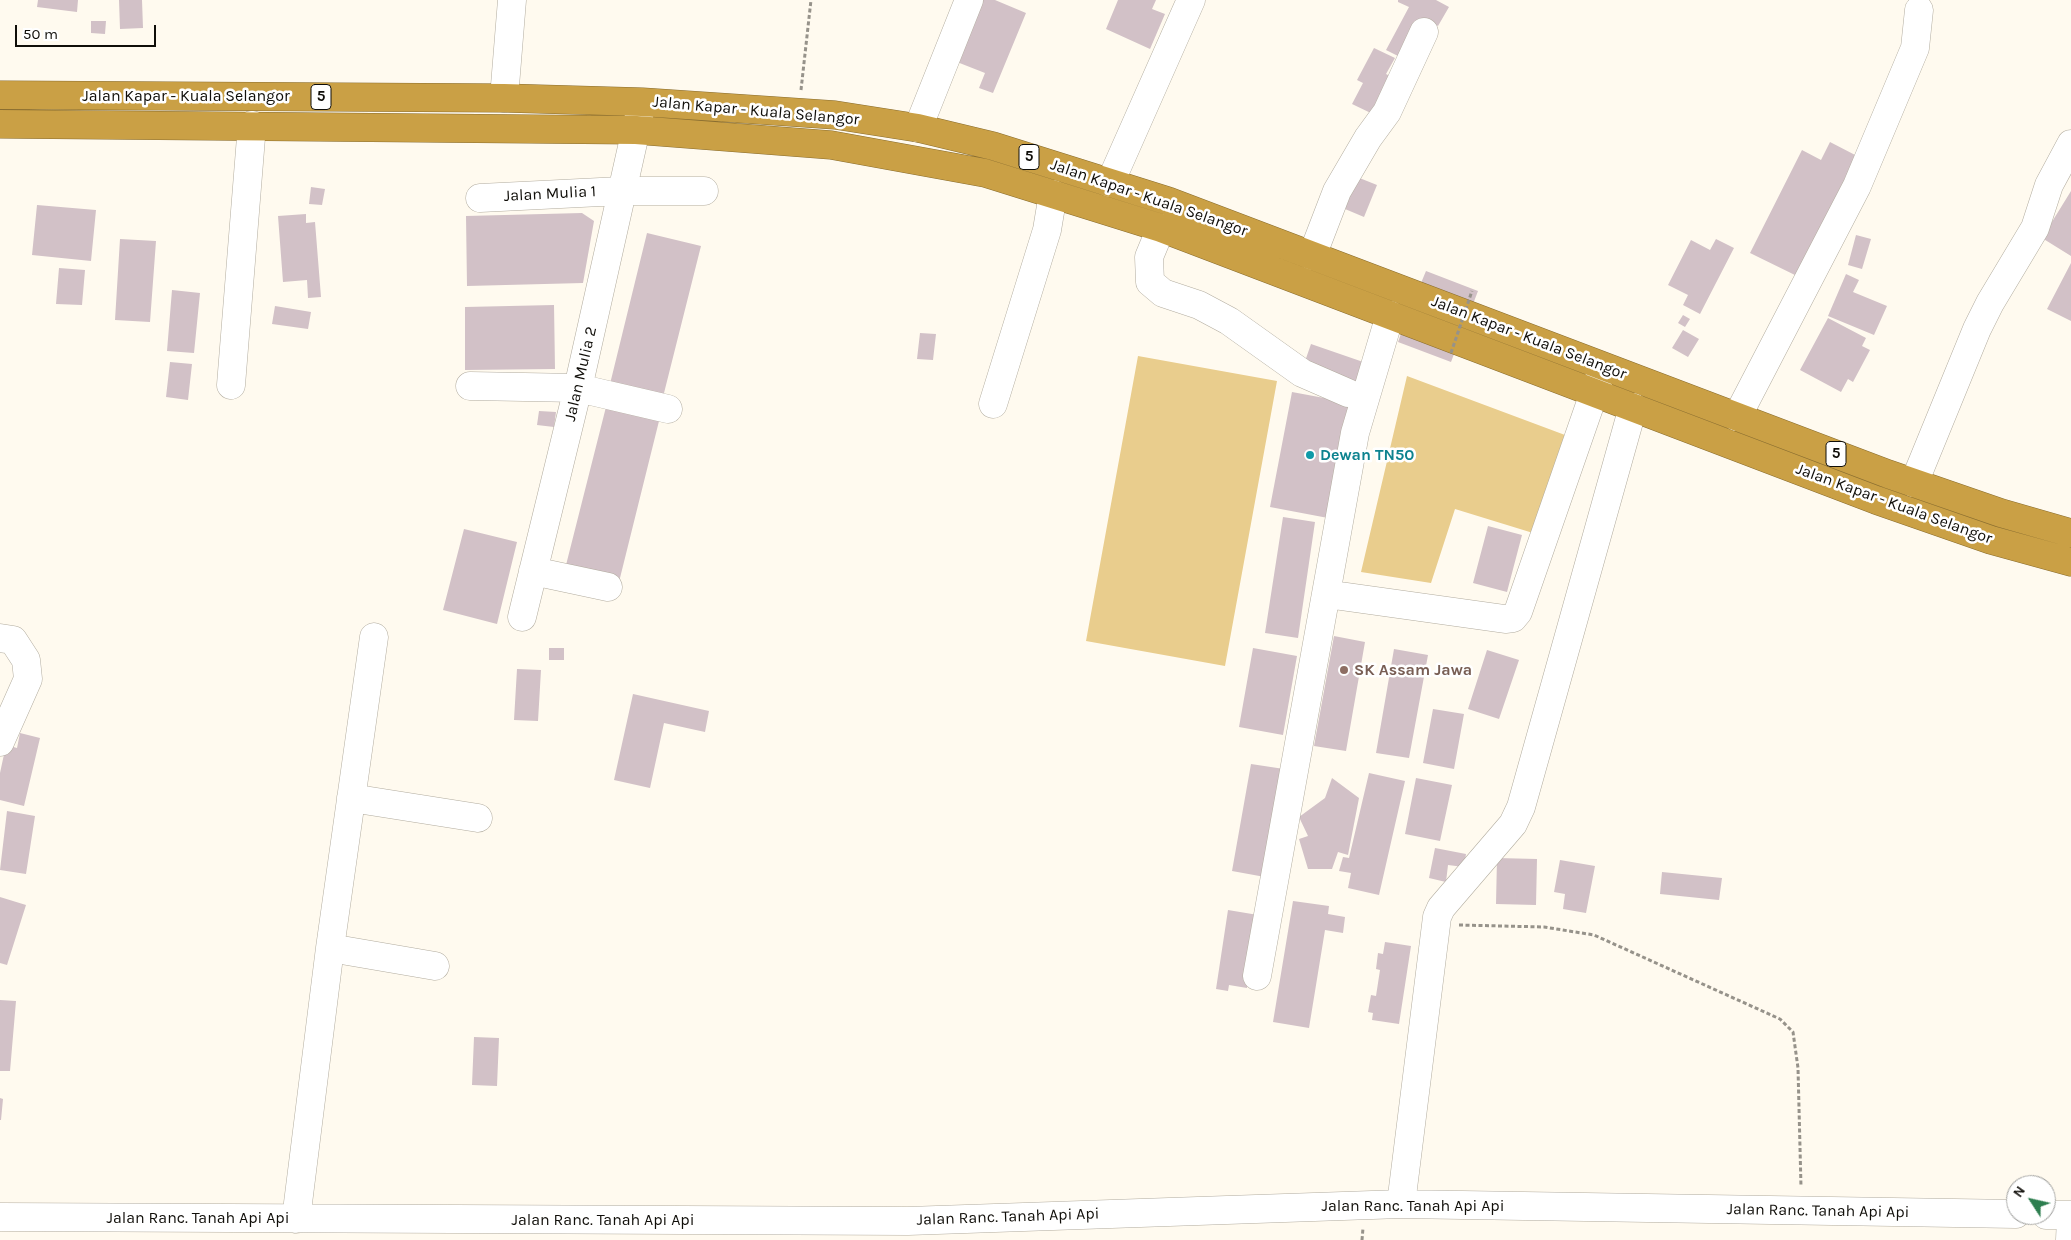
<!DOCTYPE html>
<style>
body{margin:0}
#map{position:relative;width:2071px;height:1240px;overflow:hidden;background:#fffaef;font-family:Karla,sans-serif}
canvas{display:block}
.north{position:absolute;left:2006px;top:1175px;width:50px;height:50px;box-sizing:border-box;background:#fff;border:1px solid #9f9f9d;border-radius:50%;rotate:305deg;font-size:14px;font-weight:700;line-height:20px;text-align:center;color:#100e09}
.north::after{content:'';display:block;margin:auto;width:18px;height:22px;background:#2d7e4f;clip-path:polygon(50% 0,100% 100%,50% 72%,0 100%)}
.scale{position:absolute;left:15px;top:25px;width:141px;height:22px;box-sizing:border-box;border:2px solid #100e09;border-top:0;padding-left:6px;font-size:15px;line-height:18px;white-space:nowrap;color:#100e09;-webkit-text-stroke:4px #fff;paint-order:stroke}
</style>
<div id="map">
<canvas width="2071" height="1240"></canvas>
<div class="north">N</div>
<div class="scale">50 m</div>
</div>
<script>
const ctx = document.querySelector('canvas').getContext('2d');
ctx.lineJoin = 'round';
function paint(path, color) { ctx.fillStyle = color; ctx.fill(path, 'evenodd'); }
const shape = rows => new Path2D(rows.map(r => 'M' + r).join(''));
function stroke(path, color, width, dash) { ctx.strokeStyle = color; ctx.lineWidth = width; ctx.lineCap = dash ? 'butt' : 'round'; ctx.setLineDash(dash || []); ctx.stroke(path); }
function write(font, color, halo, rows, align = 'center') {
  ctx.font = font + ' Karla,sans-serif'; ctx.lineWidth = 5; ctx.setLineDash([]); ctx.textBaseline = 'middle'; ctx.strokeStyle = halo; ctx.fillStyle = color; for (const [text, x, y, turn = 0] of rows) {
    ctx.save(); ctx.translate(x, y); ctx.rotate((+turn || 0) * Math.PI / 180); ctx.textAlign = isNaN(turn) ? turn : align; if (halo) ctx.strokeText(text, 0, 0); ctx.fillText(text, 0, 0); ctx.restore();
  }
}
paint(shape([
 [1138,356,1277,381,1225,666,1086,641],
 [1407,376,1565,435,1533,533,1455,509,1431,583,1361,572]
]), '#e9cd8d');
paint(shape([
 [38,0,78,0,77,12,37,7],
 [119,0,142,0,143,28,120,29],
 [983,0,995,0,1026,13,993,93,979,88,985,73,957,62],
 [1118,0,1156,0,1152,9,1165,14,1150,49,1106,29],
 [1398,0,1436,0,1449,7,1438,26,1427,20,1406,60,1386,50,1409,7,1398,2],
 [91,21,106,21,105,34,91,33],
 [1374,48,1395,58,1386,74,1396,79,1377,116,1352,104,1363,83,1357,80],
 [1830,142,1859,157,1799,277,1750,253,1802,150,1821,160],
 [1357,177,1377,185,1364,217,1345,209],
 [311,187,325,189,322,205,309,204],
 [2071,191,2071,256,2042,238],
 [37,205,96,210,91,261,32,255],
 [582,213,594,221,583,283,467,286,466,216],
 [306,214,306,223,315,222,321,297,308,298,307,280,283,282,278,216],
 [647,233,701,246,663,397,610,384],
 [1856,235,1871,239,1862,269,1848,265],
 [120,239,156,241,150,322,115,320],
 [1716,239,1734,248,1700,314,1683,305,1688,295,1668,285,1691,240,1710,250],
 [2071,263,2071,321,2047,309],
 [59,268,85,270,82,305,56,304],
 [1426,271,1478,291,1451,362,1398,342,1402,331,1438,345,1457,297,1421,283],
 [1846,274,1859,280,1853,292,1887,306,1874,335,1828,316],
 [172,290,200,293,194,353,167,351],
 [554,305,555,369,465,370,465,307],
 [275,306,311,312,308,329,272,324],
 [1683,315,1690,319,1685,327,1678,323],
 [1828,318,1866,338,1862,346,1870,350,1853,382,1848,379,1841,392,1800,370],
 [1683,330,1699,339,1688,357,1672,348],
 [920,333,936,334,933,360,917,359],
 [1311,344,1369,364,1360,389,1302,370],
 [170,362,192,364,188,400,166,397],
 [1292,392,1351,403,1328,518,1270,507],
 [607,403,660,417,619,582,565,569],
 [539,411,556,412,554,427,537,425],
 [1283,517,1315,522,1298,638,1265,633],
 [1488,526,1522,535,1507,592,1473,583],
 [464,529,517,542,497,624,443,610],
 [1334,636,1365,642,1346,751,1314,746],
 [549,648,564,648,564,660,549,660],
 [1253,648,1297,656,1283,735,1239,727],
 [1394,649,1428,655,1409,758,1376,753],
 [1487,650,1519,660,1499,719,1468,709],
 [517,669,541,670,538,721,514,720],
 [633,694,709,711,705,732,664,723,650,788,614,780],
 [1433,709,1464,714,1454,769,1423,763],
 [20,733,40,738,24,806,0,800,0,773,6,745,17,748],
 [1251,764,1284,769,1265,877,1232,871],
 [1369,773,1405,781,1379,895,1348,888,1351,873,1339,871,1343,857,1349,858],
 [1332,778,1359,798,1348,855,1338,852,1332,869,1308,869,1299,839,1308,836,1299,817,1325,798],
 [1416,778,1452,785,1440,841,1405,834],
 [7,811,35,816,26,874,0,870],
 [1435,848,1466,854,1464,867,1448,865,1446,882,1429,878],
 [1497,858,1537,859,1536,905,1496,904],
 [1560,860,1595,866,1586,913,1563,909,1565,894,1554,892],
 [1662,872,1722,878,1719,900,1660,894],
 [0,897,26,905,7,965,0,963],
 [1293,901,1329,906,1328,914,1345,917,1343,933,1325,930,1309,1028,1273,1022],
 [1228,910,1258,915,1247,988,1229,985,1228,991,1216,989],
 [1385,942,1411,946,1399,1024,1372,1020,1373,1013,1368,1012,1371,995,1376,996,1380,970,1376,969,1378,953,1383,954],
 [0,1000,16,1001,10,1071,0,1071],
 [474,1037,499,1038,497,1086,472,1085],
 [0,1098,3,1099,1,1120,0,1120]
]), '#d2c1c7');
const minor = shape([
 [504,98,512,0],
 [918,128,969,0],
 [1110,183,1191,0],
 [480,198,621,191,704,191],
 [1161,228,1149,257,1150,282,1163,293,1199,305,1229,321,1302,373,1348,393],
 [1312,256,1337,191,1368,138,1387,112,1424,32],
 [231,385,252,125],
 [470,386,578,388,668,409],
 [993,404,1047,230,1053,194],
 [1737,417,1857,186,1915,48,1919,10],
 [1914,483,1977,329,1990,303,2035,228,2049,185,2071,144],
 [533,571,608,587],
 [1326,594,1505,619,1513,618,1518,612,1602,370],
 [522,617,578,388,641,107],
 [0,638,13,640,26,660,28,679,0,742],
 [351,798,478,818],
 [330,948,435,966],
 [1257,976,1355,433,1390,315],
 [1401,1204,1437,917,1441,908,1513,824,1521,807,1633,407],
 [2046,1215,2071,1215],
 [0,1217,908,1221,1401,1204,2016,1214],
 [296,1219,330,948,374,637],
 [2070,1240,2071,1218]
]);
const highway = shape([
 [0,95,504,98,642,102,835,115,918,128,993,146,1168,201,1888,474,2001,513,2071,533],
 [0,124,636,130,831,145,985,173,1161,228,1876,500,1991,540,2071,562]
]);
stroke(minor, '#b2ac9f', 29);
stroke(highway, '#896d30', 29);
stroke(shape([
 [801,90,811,0],
 [1459,925,1544,927,1594,935,1780,1019,1793,1032,1798,1068,1801,1187],
 [1362,1240,1363,1228]
]), '#96928a', 3, [4, 2.5]);
stroke(minor, '#fff', 28);
stroke(highway, '#caa045', 28);
stroke(shape([
 [1451,353,1472,291]
]), '#96928a', 3, [4, 2.5]);
for (const [x, y, r, color] of [
 [1310,455,5,"#0f9aa8"],
 [1344,670,5,"#8d6e63"]
]) { const dot = new Path2D(); dot.arc(x, y, r, 0, 2 * Math.PI); ctx.fillStyle = color; ctx.fill(dot); stroke(dot, '#fff', 2); }
for (const [x, y, w] of [
 [321,97,20],
 [1029,157,20],
 [1836,454,20]
]) { const box = new Path2D(); box.roundRect(x - w / 2, y - 12.5, w, 25, 4); ctx.fillStyle = '#fff'; ctx.fill(box); stroke(box, '#100e09', 1); }
write('bold 15px', '#100e09', null, [
 ["5",321,97],
 ["5",1029,157],
 ["5",1836,454]
]);
write('16px', '#100e09', '#fff', [
 ["Jalan Kapar - Kuala Selangor",186,96],
 ["Jalan Kapar - Kuala Selangor",756,111,5],
 ["Jalan Mulia 1",550,194,-3],
 ["Jalan Kapar - Kuala Selangor",1149,198,19],
 ["Jalan Kapar - Kuala Selangor",1529,338,21],
 ["Jalan Mulia 2",581,374,-77],
 ["Jalan Kapar - Kuala Selangor",1894,504,20],
 ["Jalan Ranc. Tanah Api Api",1413,1206],
 ["Jalan Ranc. Tanah Api Api",1818,1211,1],
 ["Jalan Ranc. Tanah Api Api",1008,1217,-2],
 ["Jalan Ranc. Tanah Api Api",198,1218],
 ["Jalan Ranc. Tanah Api Api",603,1220]
]);
write('bold 16px', '#0d838f', '#fff', [
 ["Dewan TN50",1320,455]
], 'left');
write('bold 16px', '#785e54', '#fff', [
 ["SK Assam Jawa",1354,670]
], 'left');
</script>
